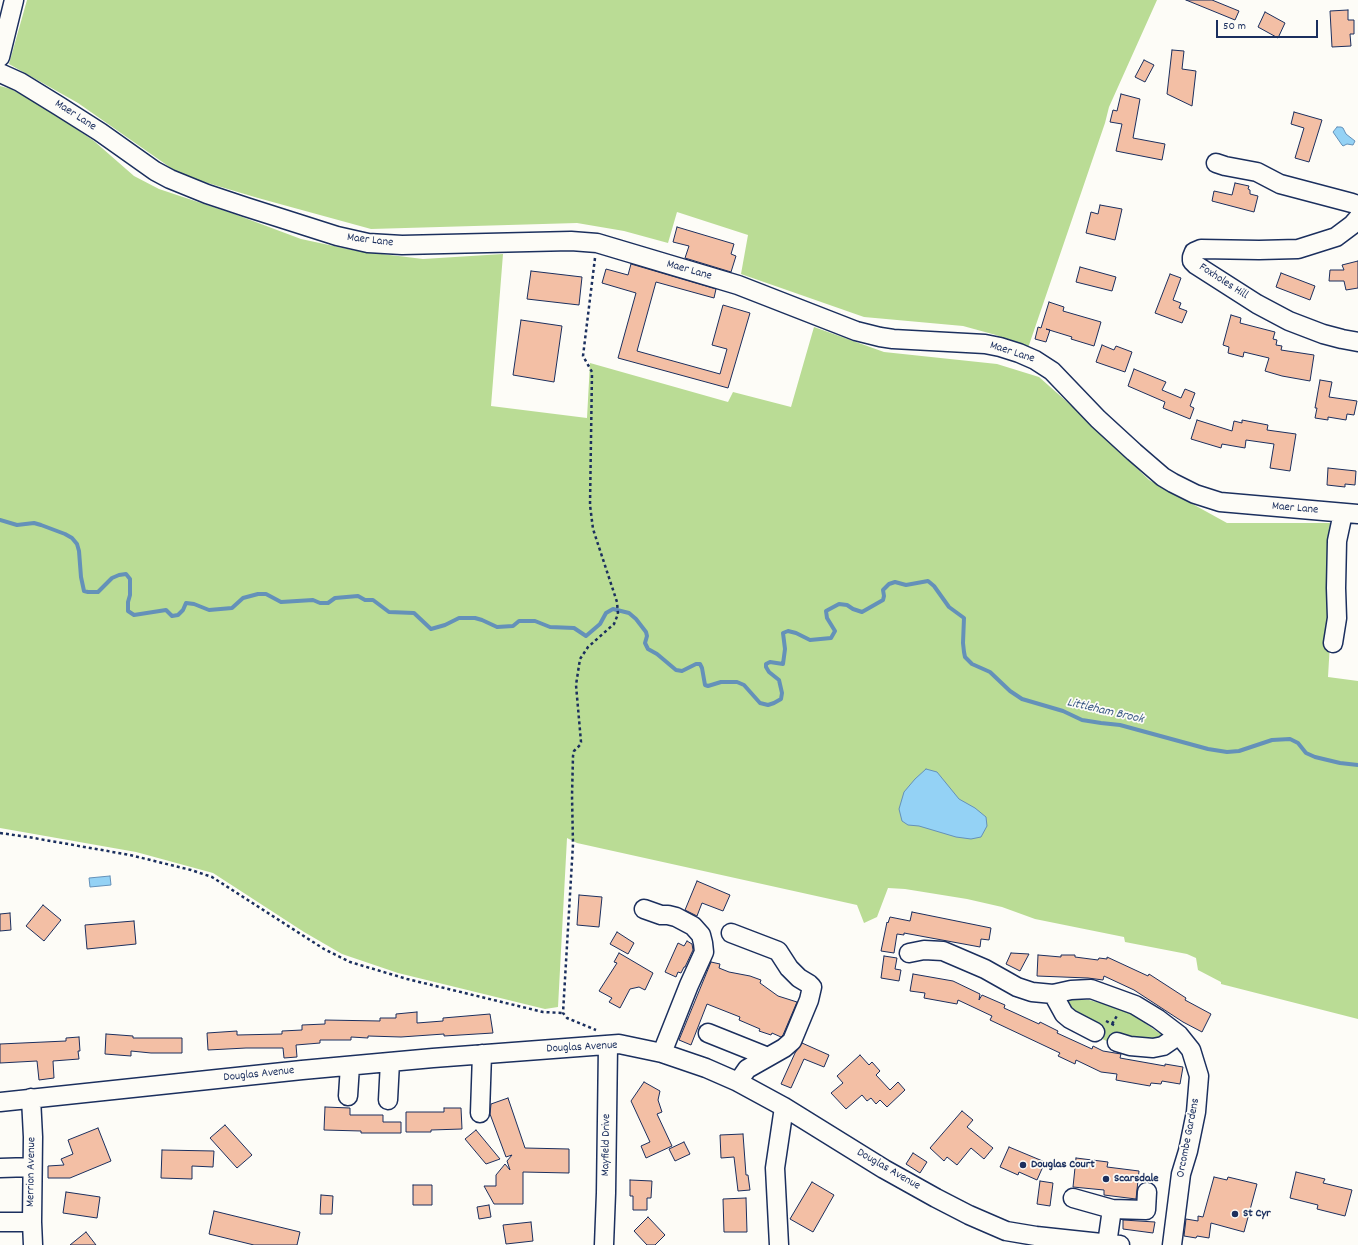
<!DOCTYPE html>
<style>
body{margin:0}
#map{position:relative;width:1358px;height:1245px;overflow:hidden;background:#fdfcf7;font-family:Dekko,sans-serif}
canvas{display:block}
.scale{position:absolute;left:1216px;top:20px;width:102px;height:18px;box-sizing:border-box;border:2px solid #1b2f5e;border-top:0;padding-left:5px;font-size:12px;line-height:14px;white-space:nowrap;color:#1b2f5e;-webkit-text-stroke:3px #fdfcf7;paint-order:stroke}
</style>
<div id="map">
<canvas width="1358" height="1245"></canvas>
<div class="scale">50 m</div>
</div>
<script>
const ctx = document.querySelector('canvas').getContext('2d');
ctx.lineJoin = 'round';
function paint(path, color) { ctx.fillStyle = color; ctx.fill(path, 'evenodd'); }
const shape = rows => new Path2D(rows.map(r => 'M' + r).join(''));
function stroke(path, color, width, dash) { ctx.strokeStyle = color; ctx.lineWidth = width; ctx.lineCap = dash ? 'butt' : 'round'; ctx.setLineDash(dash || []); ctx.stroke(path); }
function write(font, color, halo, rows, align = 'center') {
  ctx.font = font + ' Dekko,sans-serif'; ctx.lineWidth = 3.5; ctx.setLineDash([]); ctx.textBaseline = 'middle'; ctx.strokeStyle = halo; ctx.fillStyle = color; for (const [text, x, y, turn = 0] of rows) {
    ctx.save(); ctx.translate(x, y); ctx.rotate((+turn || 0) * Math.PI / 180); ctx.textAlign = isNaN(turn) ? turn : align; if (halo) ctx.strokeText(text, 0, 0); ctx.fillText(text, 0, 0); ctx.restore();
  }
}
paint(shape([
 [27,0,1157,0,1109,107,1105,123,1028,348,996,335,963,326,864,317,741,274,748,235,677,212,668,243,624,231,577,223,371,229,258,198,181,175,78,103,9,64],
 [0,86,11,89,47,109,94,141,134,176,159,189,237,215,301,239,357,251,423,259,503,254,491,406,587,418,590,363,728,402,733,392,791,407,814,327,884,352,997,364,1039,377,1083,416,1149,480,1227,523,1332,523,1332,609,1328,677,1358,681,1358,1019,1221,984,1221,982,1198,970,1196,958,1187,954,1125,942,1124,937,1035,919,1002,907,967,899,905,889,888,888,877,917,864,923,857,905,577,843,567,838,558,1007,545,1009,398,973,342,954,304,932,213,873,136,852,0,828],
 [1072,994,1078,1000,1089,1000,1138,1013,1139,1019,1159,1033,1164,1032,1164,1034,1160,1041,1113,1044,1098,1037,1062,999]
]), '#badc95');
const water = shape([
 [1337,127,1341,127,1343,128,1346,134,1355,141,1353,145,1347,144,1343,146,1342,145,1333,132,1337,127],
 [926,769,937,772,959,799,975,808,986,817,987,826,981,837,971,839,956,837,919,826,908,825,902,821,899,809,904,792,915,779,926,769],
 [110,876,111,885,90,887,89,878,110,876]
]);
paint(water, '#94d2f5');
stroke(water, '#6491b9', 1);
stroke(shape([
 [0,520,17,525,34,523,41,525,65,534,72,538,77,544,79,551,81,577,84,591,88,592,98,592,112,578,119,575,126,574,130,579,130,595,128,602,128,611,134,615,166,610,172,616,178,615,183,610,186,603,194,604,209,610,232,608,243,598,258,594,266,594,281,602,313,600,320,603,328,603,335,598,358,596,365,600,373,600,389,612,414,613,431,629,445,625,459,618,475,618,482,620,497,627,513,626,519,621,535,621,550,627,574,628,586,636,600,624,606,613,613,609,629,613,636,619,646,632,647,636,645,643,648,649,657,654,676,670,682,671,696,664,700,664,702,668,705,685,708,686,721,682,737,682,744,685,760,703,768,705,774,703,781,699,782,693,779,680,769,672,766,667,766,664,770,662,783,664,785,649,783,633,788,631,796,633,810,640,831,638,835,631,827,618,826,611,839,604,847,605,853,609,862,612,883,600,884,596,883,590,889,584,895,582,906,585,928,581,934,586,949,607,964,618,963,643,964,652,965,657,972,664,990,672,1010,691,1022,699,1063,711,1082,720,1101,723,1120,725,1208,749,1227,752,1239,751,1272,740,1290,739,1298,743,1306,753,1315,757,1340,763,1358,765]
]), '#6491b9', 4);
const building = shape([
 [1186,0,1212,0,1239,11,1235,20,1186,0],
 [1348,10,1348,20,1354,20,1354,34,1350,34,1351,46,1332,47,1330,11,1348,10],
 [1265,12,1285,23,1278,38,1258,27,1265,12],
 [1172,50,1184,51,1182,69,1196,71,1192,106,1167,94,1172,50],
 [1144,60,1154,65,1145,82,1135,77,1144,60],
 [1121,94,1140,99,1133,138,1165,144,1162,160,1116,151,1122,124,1110,122,1113,110,1117,111,1121,94],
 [1294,112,1322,120,1309,162,1295,158,1304,128,1291,124,1294,112],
 [1235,183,1249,186,1248,189,1250,190,1250,194,1258,196,1254,212,1212,201,1214,191,1232,195,1235,183],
 [1100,205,1122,209,1115,240,1086,233,1091,212,1098,214,1100,205],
 [677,227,734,244,731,254,736,256,731,272,685,258,689,246,673,242,677,227],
 [1358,261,1358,288,1346,290,1344,281,1329,281,1330,270,1344,270,1342,265,1358,261],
 [631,264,716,289,714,298,656,282,637,351,720,374,727,349,712,345,723,305,750,313,728,388,618,358,636,293,602,283,606,269,628,275,631,264],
 [1080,267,1116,277,1112,291,1076,282,1080,267],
 [531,271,582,277,579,305,527,299,531,271],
 [1281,273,1315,286,1310,300,1276,287,1281,273],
 [1170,274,1181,278,1173,300,1181,303,1179,308,1187,311,1182,323,1155,313,1170,274],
 [1049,302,1064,307,1063,311,1101,322,1094,346,1071,339,1072,337,1046,329,1050,330,1046,342,1035,339,1038,327,1041,328,1049,302],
 [1231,315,1241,318,1240,323,1275,332,1273,339,1277,340,1276,345,1282,346,1281,350,1314,355,1310,381,1282,376,1265,371,1269,358,1248,353,1244,352,1243,357,1228,353,1229,347,1223,345,1231,315],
 [521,320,562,326,554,382,513,375,521,320],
 [1102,345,1114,350,1116,346,1132,352,1125,372,1096,362,1102,345],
 [1134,369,1166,382,1162,390,1181,398,1185,389,1195,393,1190,406,1194,408,1190,419,1163,408,1165,402,1128,386,1134,369],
 [1320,380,1332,382,1329,397,1357,401,1354,415,1347,414,1346,420,1328,417,1328,420,1315,418,1317,408,1315,408,1320,380],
 [1197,420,1232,431,1234,421,1242,423,1242,420,1268,425,1267,430,1296,434,1290,471,1270,468,1274,444,1246,440,1245,448,1222,444,1221,448,1191,439,1197,420],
 [1328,468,1356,471,1355,485,1345,484,1345,487,1327,485,1328,468],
 [697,881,730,895,723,911,702,903,697,916,685,910,697,881],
 [579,895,602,897,599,927,577,925,579,895],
 [43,905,61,920,44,941,26,926,43,905],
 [912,912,991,928,989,940,981,939,980,947,904,933,904,935,897,934,894,953,881,951,887,922,888,923,890,917,910,921,912,912],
 [10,913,11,930,0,931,0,914,10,913],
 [134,921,136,944,87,949,85,925,134,921],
 [617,932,634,943,628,954,610,944,617,932],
 [687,941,692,944,693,950,685,967,684,967,681,973,678,972,676,977,665,972,678,943,684,946,687,941],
 [619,953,653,973,645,990,639,987,630,989,620,1008,609,1002,612,998,599,991,617,963,614,962,619,953],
 [1011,953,1029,954,1020,971,1006,964,1011,953],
 [1038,955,1061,957,1061,955,1075,955,1075,957,1098,960,1099,958,1107,959,1107,957,1148,976,1149,974,1186,998,1185,1000,1211,1014,1202,1032,1183,1022,1134,990,1104,976,1103,980,1088,978,1037,976,1038,955],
 [884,956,897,958,895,969,901,970,899,981,881,978,884,956],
 [711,962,720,964,719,968,729,972,750,976,761,980,760,983,778,996,797,1002,783,1035,781,1037,772,1033,771,1035,759,1031,760,1029,739,1020,740,1017,707,1004,691,1045,679,1040,711,962],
 [913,974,953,981,980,994,979,1000,982,995,1005,1005,1004,1008,1039,1024,1040,1022,1058,1031,1057,1033,1092,1049,1093,1046,1103,1051,1121,1054,1120,1058,1165,1066,1165,1064,1183,1067,1180,1084,1162,1081,1161,1084,1151,1083,1150,1086,1116,1080,1117,1074,1101,1072,1076,1060,1075,1064,1058,1056,1060,1053,990,1020,992,1016,958,1000,957,1004,924,998,925,993,910,991,913,974],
 [417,1012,417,1023,443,1021,443,1018,490,1014,493,1033,444,1036,444,1034,401,1037,368,1036,368,1038,351,1037,351,1040,320,1040,320,1043,296,1045,297,1057,284,1058,283,1048,246,1048,208,1050,207,1033,237,1031,237,1035,282,1034,282,1031,302,1030,302,1025,325,1024,325,1020,380,1021,380,1018,396,1018,396,1014,417,1012],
 [106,1034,133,1036,133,1038,182,1038,182,1053,151,1053,131,1051,131,1056,105,1054,106,1034],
 [79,1037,80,1051,78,1051,79,1059,53,1061,54,1078,39,1080,37,1061,0,1063,0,1044,66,1041,66,1038,79,1037],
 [802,1043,829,1055,824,1067,804,1059,791,1088,781,1084,795,1053,802,1043],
 [860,1055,869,1065,872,1062,880,1071,876,1075,890,1090,898,1082,905,1090,887,1107,880,1100,876,1104,871,1098,867,1101,862,1095,846,1109,831,1093,843,1083,837,1076,860,1055],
 [644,1082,660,1091,658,1100,662,1112,657,1114,672,1146,646,1158,641,1146,650,1142,631,1101,644,1082],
 [508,1098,525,1148,569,1149,569,1173,523,1172,523,1204,494,1204,484,1186,496,1186,496,1175,505,1164,510,1170,507,1161,512,1155,506,1157,490,1114,491,1104,508,1098],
 [325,1107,350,1108,350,1115,383,1115,383,1122,401,1122,401,1133,361,1133,361,1131,324,1130,325,1107],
 [444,1108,461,1108,462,1129,431,1130,431,1132,406,1132,406,1112,444,1112,444,1108],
 [962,1111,973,1120,967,1127,993,1148,984,1159,971,1148,957,1165,947,1157,944,1161,930,1148,962,1111],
 [225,1125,252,1155,237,1168,210,1138,225,1125],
 [98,1128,111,1161,70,1178,48,1178,48,1166,64,1165,61,1159,73,1154,68,1140,98,1128],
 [476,1130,500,1159,486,1164,465,1139,476,1130],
 [743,1134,746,1175,748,1175,750,1190,738,1191,734,1157,721,1158,720,1135,743,1134],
 [684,1142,690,1154,675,1161,669,1149,684,1142],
 [1009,1147,1045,1162,1037,1180,1019,1172,1018,1175,1000,1167,1009,1147],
 [162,1150,214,1151,213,1167,192,1166,192,1179,161,1178,162,1150],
 [913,1153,927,1162,920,1173,906,1164,913,1153],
 [1076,1158,1108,1162,1107,1167,1139,1171,1136,1199,1104,1195,1104,1190,1073,1187,1076,1158],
 [1296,1172,1325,1179,1323,1183,1352,1190,1345,1216,1317,1209,1318,1205,1290,1198,1296,1172],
 [1214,1177,1227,1180,1228,1177,1257,1184,1244,1232,1211,1223,1209,1238,1197,1236,1196,1238,1184,1236,1186,1219,1198,1221,1198,1216,1203,1217,1214,1177],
 [630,1180,652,1181,651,1198,647,1198,647,1210,633,1210,633,1196,630,1196,630,1180],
 [1040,1181,1053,1183,1050,1206,1037,1204,1040,1181],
 [812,1182,834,1195,813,1232,790,1219,812,1182],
 [413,1185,432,1185,432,1205,413,1205,413,1185],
 [66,1192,100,1197,97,1218,63,1213,66,1192],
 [321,1195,333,1196,332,1214,320,1214,321,1195],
 [746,1198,747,1232,724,1232,723,1199,746,1198],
 [489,1205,491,1217,479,1219,477,1207,489,1205],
 [214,1211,300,1232,297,1245,254,1245,209,1234,214,1211],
 [648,1217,665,1235,655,1245,647,1245,634,1231,648,1217],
 [1123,1220,1155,1222,1153,1233,1123,1229,1123,1220],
 [531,1222,533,1241,506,1244,503,1225,531,1222],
 [86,1232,96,1245,70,1245,86,1232]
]);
paint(building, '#f3bfa5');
stroke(building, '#1b2f5e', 1);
const minor = shape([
 [0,57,14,0],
 [0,73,20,82,59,106,100,132,155,171,170,179,207,194,246,207,337,236,368,243,402,245,571,241,597,243,738,285,856,331,880,337,893,339,985,344,1000,347,1019,353,1035,360,1052,371,1098,419,1134,452,1163,477,1173,483,1195,494,1220,502,1358,514],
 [1216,163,1225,166,1257,172,1280,184,1352,203,1358,205],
 [1358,218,1352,225,1336,237,1298,249,1259,250,1201,249,1194,252,1192,257,1192,261,1196,265,1257,304,1289,321,1323,334,1342,339,1358,342],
 [1333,643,1337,618,1336,588,1337,541,1343,513],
 [644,909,661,915,668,915,676,917,693,926,701,935,703,943,704,952,689,985,662,1053],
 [731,933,778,951,789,968,799,978,809,984,812,987,809,1000,792,1041,784,1048,747,1069,738,1082],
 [909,953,924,950,943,951,985,969,1017,987,1032,992,1053,994,1071,990,1091,989,1135,1005,1158,1019,1179,1035,1191,1050,1199,1076,1196,1112,1188,1151,1181,1174,1172,1245],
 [1053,994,1064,1014,1070,1019,1095,1032],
 [708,1033,768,1057],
 [1117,1042,1130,1046,1153,1048,1163,1046,1179,1035],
 [348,1096,350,1066],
 [31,1098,33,1137,32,1222,33,1245],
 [388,1100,390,1062],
 [0,1102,302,1070,433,1058,619,1044,662,1053,706,1068,738,1082,784,1107,884,1169,936,1198,969,1215,1006,1231,1036,1236,1120,1245],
 [480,1113,482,1054],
 [0,1168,32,1167],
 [1073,1198,1112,1209],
 [0,1222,32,1222],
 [1107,1244,1112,1209,1146,1210,1147,1192],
 [604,1245,606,1193,608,1046],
 [779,1245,775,1168,784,1107]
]);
stroke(minor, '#1b2f5e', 21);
stroke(shape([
 [595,258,583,356,592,372,590,505,593,529,617,602,618,614,614,624,588,647,580,659,576,685,581,742,580,745,574,751,573,756,572,796,573,844,563,1013,567,1018,596,1030],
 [0,833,28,837,130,855,191,870,212,877,324,949,350,962,407,979,543,1012,563,1013],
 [1106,1021,1116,1026],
 [1112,1024,1118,1014]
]), '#1b2f5e', 2.5, [3, 3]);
stroke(minor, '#fdfcf7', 18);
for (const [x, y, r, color] of [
 [1023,1165,4,"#1b2f5e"],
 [1106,1179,4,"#1b2f5e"],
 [1235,1214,4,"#1b2f5e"]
]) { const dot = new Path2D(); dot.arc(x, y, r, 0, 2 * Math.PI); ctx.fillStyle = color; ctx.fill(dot); stroke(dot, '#fdfcf7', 1.5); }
write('12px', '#1b2f5e', '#fdfcf7', [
 ["Maer Lane",75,116,33],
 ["Maer Lane",370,241,7],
 ["Maer Lane",689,271,16],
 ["Foxholes Hill",1223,282,33],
 ["Maer Lane",1012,353,18],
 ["Maer Lane",1295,509,5],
 ["Douglas Avenue",582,1048,-3],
 ["Douglas Avenue",259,1075,-6],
 ["Orcombe Gardens",1189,1138,-79],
 ["Mayfield Drive",607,1145,-89],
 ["Douglas Avenue",888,1170,30],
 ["Merrion Avenue",32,1172,-89]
]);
write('bold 12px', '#1b2f5e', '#fdfcf7', [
 ["Douglas Court",1031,1165],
 ["Scarsdale",1114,1179],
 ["St Cyr",1243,1214]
], 'left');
write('italic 13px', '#395884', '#fdfcf7', [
 ["Littleham Brook",1105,712,13]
]);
</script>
